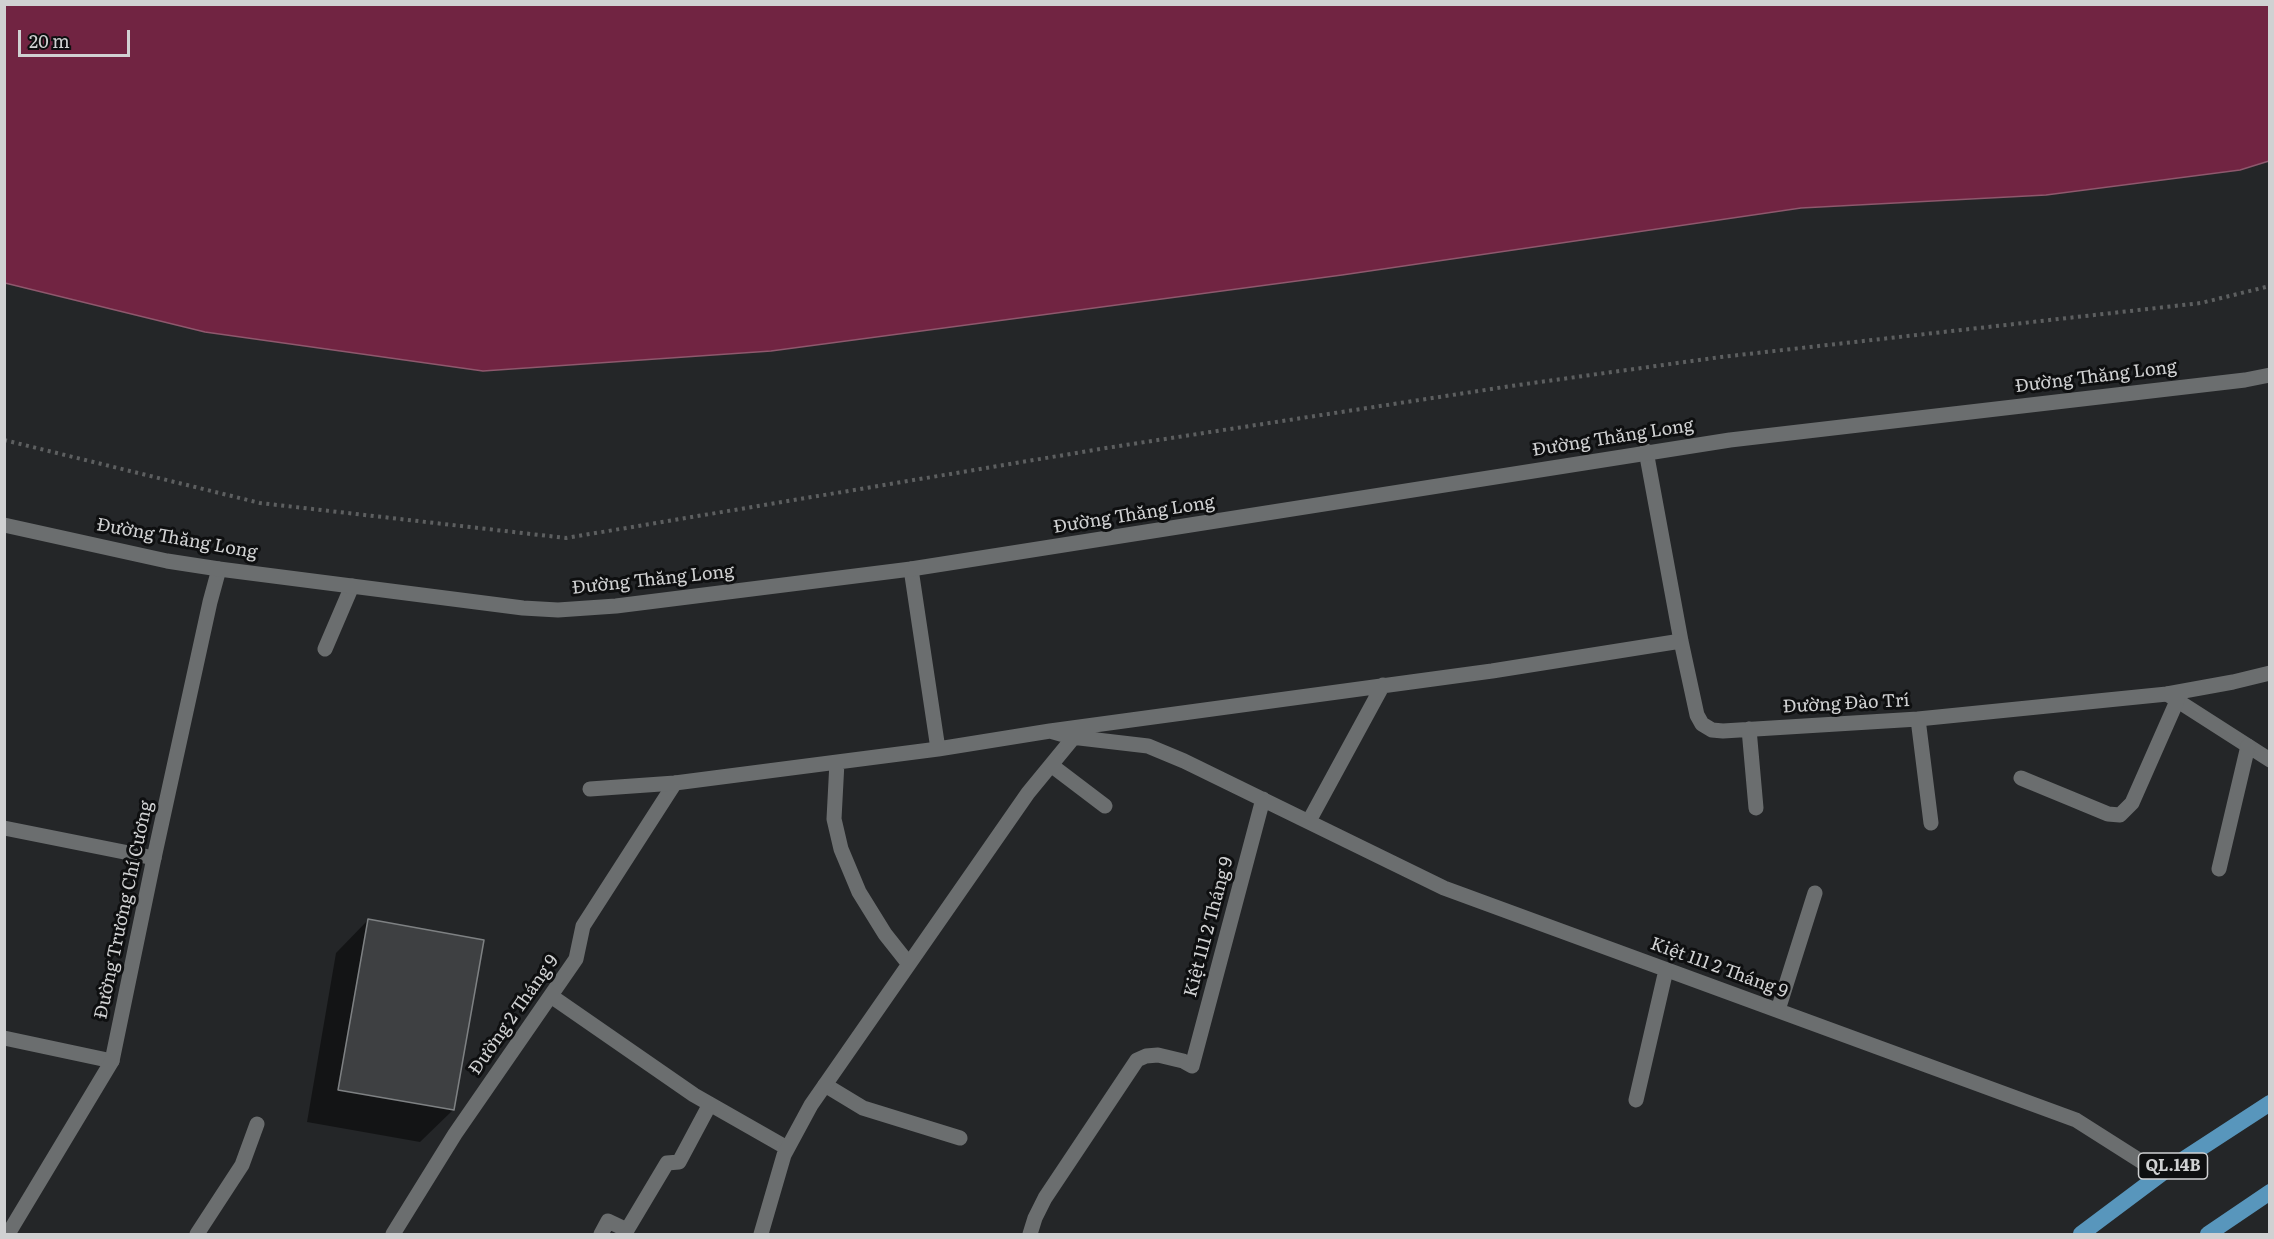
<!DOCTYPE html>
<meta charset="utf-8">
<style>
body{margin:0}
#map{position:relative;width:2274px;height:1239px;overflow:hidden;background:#242628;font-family:Literata,serif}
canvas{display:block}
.frame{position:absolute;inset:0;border:6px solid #d0d1d2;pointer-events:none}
.scale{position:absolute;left:18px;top:30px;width:112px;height:27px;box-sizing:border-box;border:3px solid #d0d1d2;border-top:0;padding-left:8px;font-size:18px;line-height:21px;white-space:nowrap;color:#d0d1d2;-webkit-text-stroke:4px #0e0f10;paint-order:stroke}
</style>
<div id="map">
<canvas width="2274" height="1239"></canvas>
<div class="frame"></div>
<div class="scale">20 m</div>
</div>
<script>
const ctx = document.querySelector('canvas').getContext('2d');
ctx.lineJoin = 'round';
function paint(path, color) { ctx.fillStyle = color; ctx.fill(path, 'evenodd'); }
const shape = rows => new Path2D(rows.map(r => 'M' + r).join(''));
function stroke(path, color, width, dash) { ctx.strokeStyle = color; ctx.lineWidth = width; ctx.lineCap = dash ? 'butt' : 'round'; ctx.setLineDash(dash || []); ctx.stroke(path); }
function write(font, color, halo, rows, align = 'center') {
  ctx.font = font + ' Literata,serif'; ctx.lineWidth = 6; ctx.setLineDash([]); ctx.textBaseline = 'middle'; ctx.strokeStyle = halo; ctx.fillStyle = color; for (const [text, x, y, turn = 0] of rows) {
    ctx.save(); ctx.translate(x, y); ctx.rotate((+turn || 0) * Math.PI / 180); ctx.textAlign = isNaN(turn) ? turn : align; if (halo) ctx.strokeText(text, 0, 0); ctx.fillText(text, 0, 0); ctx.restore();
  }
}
const water = shape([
 [5,4,2269,5,2269,161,2240,170,2046,195,1801,208,1342,275,771,351,483,371,205,332,5,283,5,4]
]);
paint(water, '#712442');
stroke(water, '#8e586d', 1.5);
paint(shape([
 [368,920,453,1110,420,1142,307,1122,336,953]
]), '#0007');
const building = shape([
 [368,919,484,940,454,1110,338,1090,368,919]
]);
paint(building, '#3e4042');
stroke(building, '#7e8183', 1.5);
stroke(shape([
 [4,440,260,503,566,538,1106,448,1511,386,1721,357,2201,303,2270,286]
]), '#5d5f60', 4, [3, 4.5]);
stroke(shape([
 [325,649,352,586],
 [2167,694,2270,760],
 [4,828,154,858],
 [551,996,694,1095,787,1148],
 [4,1038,112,1061],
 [825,1085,863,1108,960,1138],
 [393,1234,455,1134,576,959,583,926,675,783],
 [601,1234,608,1221,627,1230,667,1163,679,1162,710,1104]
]), '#6b6e6f', 15);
stroke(shape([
 [1646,451,1681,641,1697,715,1702,724,1712,730,1723,731,1918,719,2167,694,2233,682,2270,673],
 [911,569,938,749],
 [1918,719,1931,823],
 [1749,729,1756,808],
 [1050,731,1071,737,1148,746,1184,761,1444,888,2076,1120,2161,1174],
 [837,762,834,819,841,849,859,892,885,934,908,963],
 [1051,765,1105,806],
 [2021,778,2108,814,2120,815,2132,803,2177,701],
 [590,789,675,783,938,749,1050,731,1492,671,1681,641],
 [1309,821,1383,685],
 [2219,869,2248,746],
 [1778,1010,1815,893],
 [1636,1100,1666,970],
 [8,1234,112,1061,154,858,210,602,219,569],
 [197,1234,242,1165,257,1124],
 [761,1234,784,1155,811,1105,1028,793,1074,737],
 [1030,1234,1035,1218,1045,1198,1137,1060,1146,1056,1158,1055,1183,1061,1192,1066,1263,799]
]), '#6b6e6f', 15);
stroke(shape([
 [4,525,167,561,219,569,523,608,558,610,616,606,911,569,1730,440,2245,380,2270,375]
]), '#6b6e6f', 15);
stroke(shape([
 [2081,1234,2161,1174,2270,1103],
 [2208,1234,2270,1192]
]), '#5896bc', 16);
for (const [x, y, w] of [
 [2173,1166,69]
]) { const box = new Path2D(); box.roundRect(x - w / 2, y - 13, w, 26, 4.5); ctx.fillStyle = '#0e0f10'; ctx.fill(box); stroke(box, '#d0d1d2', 1.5); }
write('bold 16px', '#d0d1d2', null, [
 ["QL.14B",2173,1166]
]);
write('18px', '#d0d1d2', '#0e0f10', [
 ["Đường Thăng Long",2096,377,-7],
 ["Đường Thăng Long",1613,438,-9],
 ["Đường Thăng Long",1134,515,-9],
 ["Đường Thăng Long",177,539,10],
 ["Đường Thăng Long",653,580,-6],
 ["Đường Đào Trí",1846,704,-3],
 ["Đường Trương Chí Cương",124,910,-78],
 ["Kiệt 111 2 Tháng 9",1209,927,-75],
 ["Kiệt 111 2 Tháng 9",1719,968,20],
 ["Đường 2 Tháng 9",514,1015,-55]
]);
</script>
